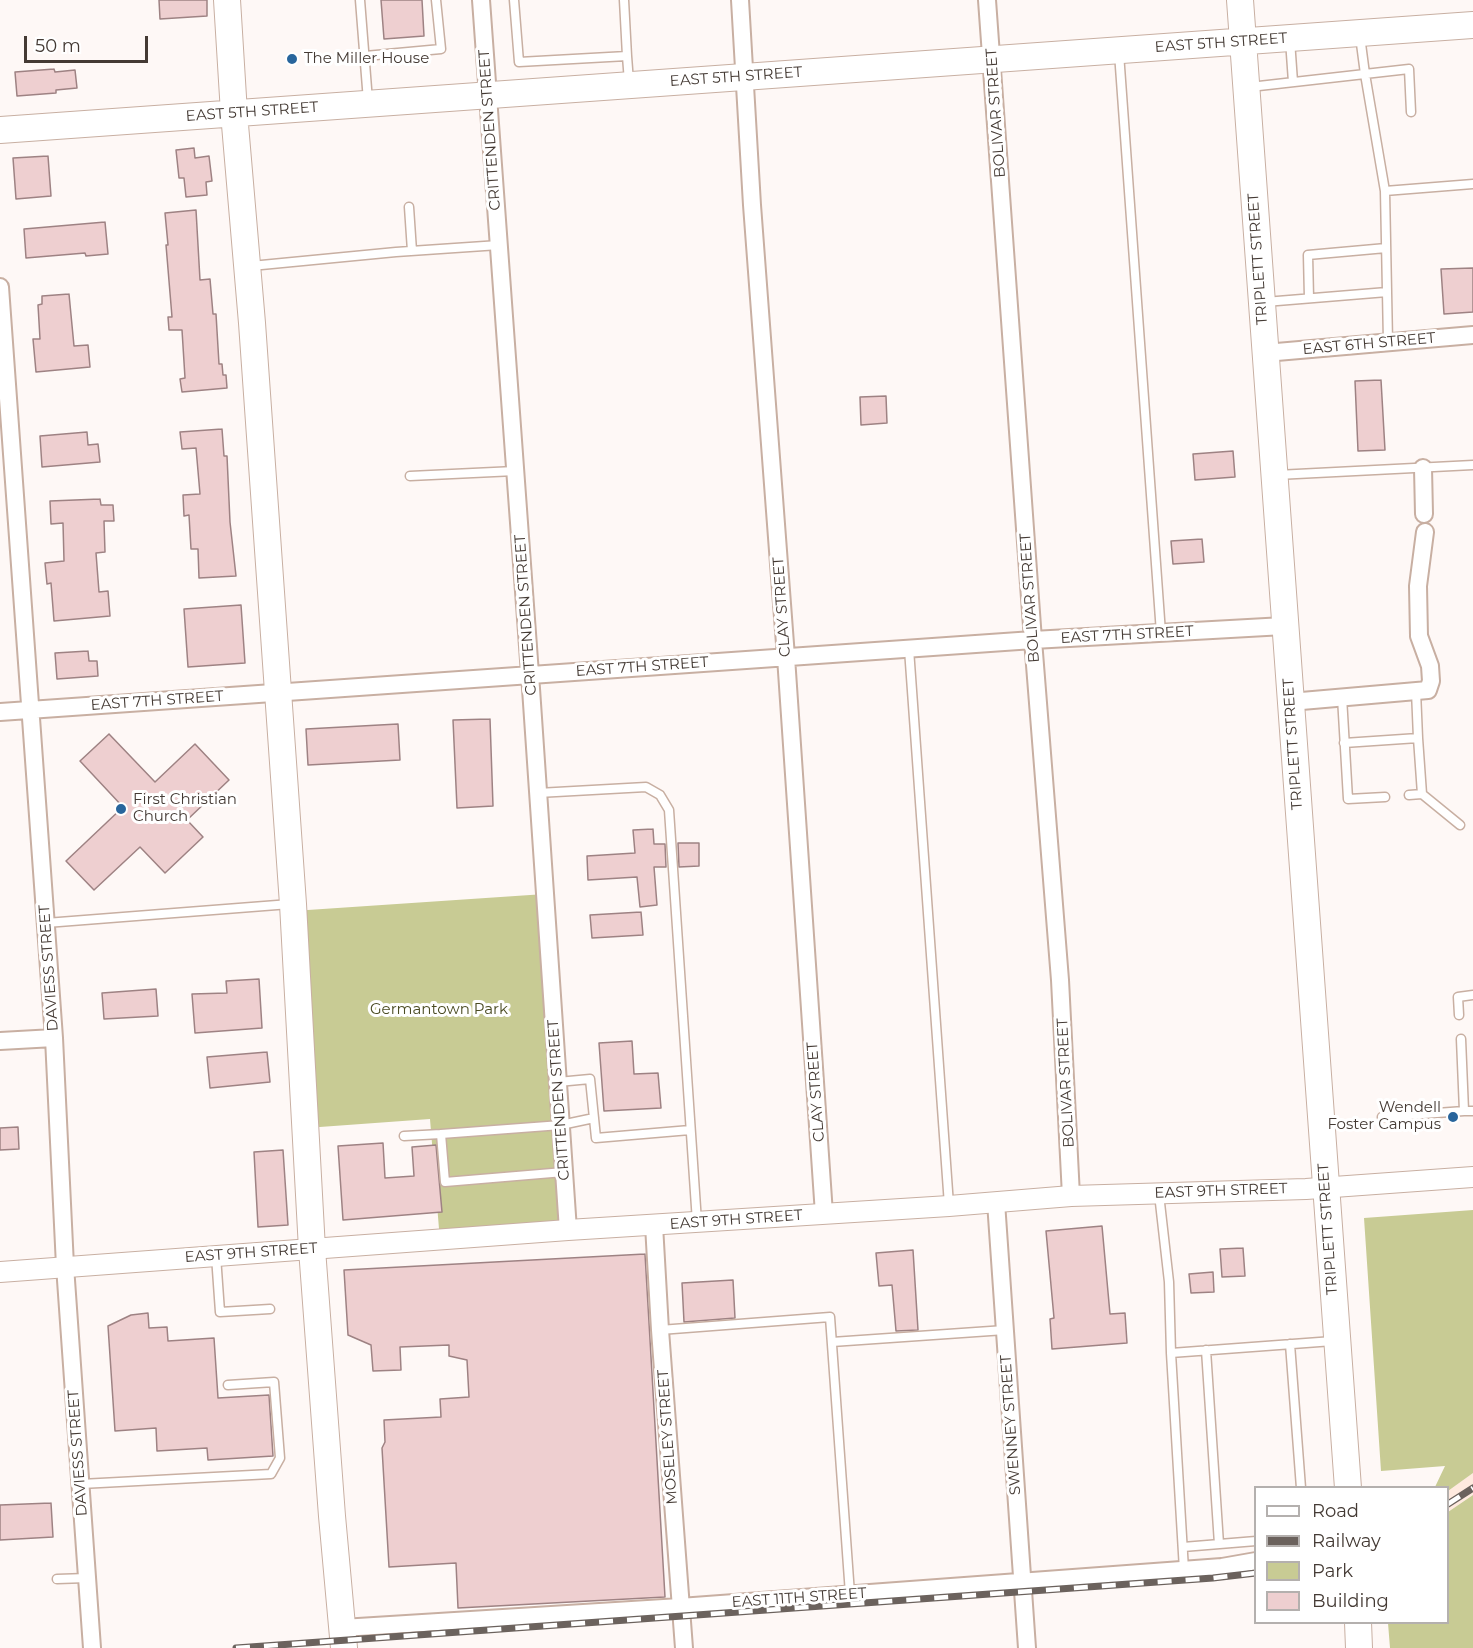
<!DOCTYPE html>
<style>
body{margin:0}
#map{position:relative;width:1473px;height:1648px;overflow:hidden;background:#fef8f6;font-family:Montserrat,sans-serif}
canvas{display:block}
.legend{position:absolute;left:1254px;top:1486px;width:195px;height:138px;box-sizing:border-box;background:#fff;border:2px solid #b4b0ae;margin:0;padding:8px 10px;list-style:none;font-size:18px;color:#443a34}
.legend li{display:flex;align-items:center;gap:12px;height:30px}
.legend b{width:30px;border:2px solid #b4b0ae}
.scale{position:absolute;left:24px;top:36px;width:124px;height:27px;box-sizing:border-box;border:3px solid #443a34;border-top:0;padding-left:8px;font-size:18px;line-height:21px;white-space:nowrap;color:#443a34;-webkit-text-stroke:4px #fff;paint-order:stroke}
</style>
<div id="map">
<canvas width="1473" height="1648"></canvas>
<ul class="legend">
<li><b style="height:8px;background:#fff"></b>Road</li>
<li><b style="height:8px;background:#6b625d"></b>Railway</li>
<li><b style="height:16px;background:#c8cb94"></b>Park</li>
<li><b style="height:16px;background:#eecfd0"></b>Building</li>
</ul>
<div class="scale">50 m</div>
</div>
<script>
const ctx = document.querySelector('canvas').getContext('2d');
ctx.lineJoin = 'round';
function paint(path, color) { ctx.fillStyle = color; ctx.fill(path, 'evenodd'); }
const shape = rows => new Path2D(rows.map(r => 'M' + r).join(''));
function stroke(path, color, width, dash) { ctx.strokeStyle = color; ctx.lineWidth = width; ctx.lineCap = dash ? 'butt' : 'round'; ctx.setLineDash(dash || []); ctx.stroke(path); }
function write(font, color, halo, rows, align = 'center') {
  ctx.font = font + ' Montserrat,sans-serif'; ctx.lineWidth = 6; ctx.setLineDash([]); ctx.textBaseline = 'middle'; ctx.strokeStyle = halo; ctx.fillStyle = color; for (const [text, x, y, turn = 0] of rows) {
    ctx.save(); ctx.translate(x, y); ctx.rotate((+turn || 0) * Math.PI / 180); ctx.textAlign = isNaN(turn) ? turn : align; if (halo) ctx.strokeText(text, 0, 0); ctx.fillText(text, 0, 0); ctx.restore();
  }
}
paint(shape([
 [1473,1473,1473,1495,1448,1512,1448,1491]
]), '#ffeadf');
paint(shape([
 [545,894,568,1230,440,1241,430,1119,306,1128,293,911],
 [1473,1210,1473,1473,1448,1491,1448,1488,1435,1487,1445,1466,1381,1471,1364,1218],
 [1473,1495,1473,1648,1390,1648,1388,1623,1448,1622,1448,1512]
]), '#c8cb94');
const building = shape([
 [159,0,207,0,207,16,160,19,159,0],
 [381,0,422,0,424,36,384,39,381,0],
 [54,69,55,72,75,70,77,88,56,90,56,93,17,96,15,72,54,69],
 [194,148,195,158,209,156,212,181,206,182,207,195,186,197,184,178,179,178,176,150,194,148],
 [48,156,51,196,16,199,13,158,48,156],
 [196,210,200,280,210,279,213,314,216,314,219,364,222,364,223,375,226,375,227,388,182,392,180,379,185,378,182,330,169,330,168,317,172,317,166,245,168,245,165,213,196,210],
 [105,222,108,254,86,256,85,253,26,258,24,229,105,222],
 [1473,268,1473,312,1444,314,1441,269,1473,268],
 [69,294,74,346,88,345,90,367,36,372,33,339,40,339,38,305,42,304,42,296,69,294],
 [1381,380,1385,450,1358,451,1355,381,1381,380],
 [886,396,887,423,861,425,860,397,886,396],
 [222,429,224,456,227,456,230,522,236,576,199,578,198,549,191,549,189,515,184,516,183,495,200,494,196,448,182,449,180,432,222,429],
 [87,432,88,445,98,444,100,462,42,467,40,436,87,432],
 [1233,451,1235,477,1195,480,1193,454,1233,451],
 [100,499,101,505,113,505,114,521,104,521,105,552,96,553,99,592,108,591,110,616,54,621,51,583,47,584,45,563,64,561,63,523,51,524,50,501,100,499],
 [1202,539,1204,562,1173,564,1171,541,1202,539],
 [241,605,245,663,188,667,184,609,241,605],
 [88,651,89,661,97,661,98,676,57,679,55,653,88,651],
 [490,719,493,806,457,808,453,720,490,719],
 [398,724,400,760,308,765,306,729,398,724],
 [109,734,155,782,195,744,229,780,187,820,203,837,165,873,140,847,94,890,66,861,123,807,80,761,109,734],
 [653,829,654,844,665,844,666,867,654,867,657,905,640,907,637,877,588,880,587,856,635,853,633,830,653,829],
 [678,843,699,843,699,866,679,867,678,843],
 [641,912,643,935,592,938,590,915,641,912],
 [259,979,262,1028,195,1033,192,994,227,993,226,981,259,979],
 [156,989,158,1016,104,1019,102,993,156,989],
 [632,1041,634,1074,658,1073,661,1108,604,1111,599,1043,632,1041],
 [267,1052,270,1082,210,1088,207,1057,267,1052],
 [18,1127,19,1149,0,1150,0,1128,18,1127],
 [383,1143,385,1178,414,1176,412,1147,436,1145,442,1212,343,1220,338,1146,383,1143],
 [283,1150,288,1225,258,1227,254,1152,283,1150],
 [1102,1226,1110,1314,1125,1313,1127,1343,1052,1349,1050,1319,1054,1318,1046,1231,1102,1226],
 [1243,1248,1245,1276,1222,1277,1220,1249,1243,1248],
 [913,1250,918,1330,896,1331,892,1285,879,1286,876,1253,913,1250],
 [645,1254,665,1597,458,1608,456,1563,389,1567,382,1448,385,1442,384,1420,441,1417,440,1399,469,1397,467,1360,449,1356,449,1345,400,1347,401,1370,373,1371,371,1345,348,1335,344,1270,645,1254],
 [1213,1272,1214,1292,1191,1293,1189,1274,1213,1272],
 [733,1280,735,1318,684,1322,682,1283,733,1280],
 [148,1313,149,1328,167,1327,168,1341,214,1338,218,1398,269,1395,273,1456,208,1460,207,1448,157,1451,156,1428,115,1431,108,1326,131,1315,148,1313],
 [51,1503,53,1537,0,1540,0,1505,51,1503]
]);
paint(building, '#eecfd0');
stroke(building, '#9e8283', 1.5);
const service = shape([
 [360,0,368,101],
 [514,0,519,62,627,56,624,0],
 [1360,36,1365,74,1385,191,1388,342],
 [1290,40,1293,82],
 [1119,53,1161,633],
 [365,56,441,49,436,0],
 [627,56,629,82],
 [1250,87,1409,69,1411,112],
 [1385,191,1473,184],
 [409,207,412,251],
 [251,266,396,252,499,245],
 [1309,298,1308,255,1386,248],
 [1265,302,1387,292],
 [1277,475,1473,465],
 [410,476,515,471],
 [909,649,949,1205],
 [1416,691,1418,738],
 [1342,697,1348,799,1385,797],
 [1344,743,1418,738,1422,794,1409,795],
 [538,793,646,787,660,795,669,810,697,1222],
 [1422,794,1460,825],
 [46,923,290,904],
 [1459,1015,1458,997,1473,995],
 [558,1082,590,1079,596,1138,690,1130],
 [1464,1111,1473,1111],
 [1382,1117,1464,1111,1461,1039],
 [404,1136,441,1134],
 [564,1172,445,1182,441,1134,561,1125,594,1118],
 [1159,1194,1169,1282,1171,1353],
 [216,1256,220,1312,270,1309],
 [660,1330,830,1317,850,1594],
 [832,1342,1005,1330],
 [1290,1344,1301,1488],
 [1206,1350,1219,1544],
 [81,1484,271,1474,280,1458,274,1382,228,1385],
 [1183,1547,1256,1541],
 [1184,1570,1171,1353,1333,1341],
 [57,1579,87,1578]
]);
const minor = shape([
 [481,0,530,674,568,1230],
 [740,0,752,205,786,657,824,1214],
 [987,0,1033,640,1060,980,1071,1196],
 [0,287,54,1038,65,1266,92,1648],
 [1265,353,1473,335],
 [1423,468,1424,514],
 [1290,702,1428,690,1431,681,1430,666,1419,636,1418,586,1425,532],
 [0,712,1033,640,1284,626],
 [0,1041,54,1038],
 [996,1202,1027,1648],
 [654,1225,660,1330,684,1648],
 [342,1628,680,1607,1222,1567,1256,1561]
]);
const tertiary = shape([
 [0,1272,568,1230,949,1206,1071,1196,1306,1189,1473,1177]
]);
const primary = shape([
 [227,0,234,113,252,323,293,904,312,1249,332,1516,344,1648],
 [1240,0,1348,1488],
 [0,130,1473,25],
 [1358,1622,1359,1648]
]);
stroke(service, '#c8afa2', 11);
stroke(minor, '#c8afa2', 20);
stroke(tertiary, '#c8afa2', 22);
stroke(primary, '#c8afa2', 28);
stroke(service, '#fff', 8);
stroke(minor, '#fff', 16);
stroke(tertiary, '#fff', 20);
stroke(primary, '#fff', 26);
const rail = shape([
 [1448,1504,1473,1488],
 [236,1648,1213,1578,1256,1573]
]);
stroke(rail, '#6b625d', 7);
stroke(rail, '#fff', 4.5, [14]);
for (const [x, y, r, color] of [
 [292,59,6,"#28659c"],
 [121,809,6,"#28659c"],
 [1453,1117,6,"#28659c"]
]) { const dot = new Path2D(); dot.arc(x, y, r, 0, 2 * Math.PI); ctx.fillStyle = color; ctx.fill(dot); stroke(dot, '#fff', 2); }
write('15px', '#443a34', '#fff', [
 ["EAST 5TH STREET",1221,43,-4],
 ["EAST 5TH STREET",736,77,-4],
 ["EAST 5TH STREET",252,112,-4],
 ["BOLIVAR STREET",996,113,-94],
 ["CRITTENDEN STREET",490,130,-94],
 ["TRIPLETT STREET",1258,259,-94],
 ["EAST 6TH STREET",1369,344,-5],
 ["BOLIVAR STREET",1030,598,-94],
 ["CLAY STREET",782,607,-94],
 ["CRITTENDEN STREET",526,615,-94],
 ["EAST 7TH STREET",1127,635,-3],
 ["EAST 7TH STREET",642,667,-4],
 ["EAST 7TH STREET",157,701,-4],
 ["TRIPLETT STREET",1293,744,-94],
 ["DAVIESS STREET",49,968,-94],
 ["BOLIVAR STREET",1066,1083,-93],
 ["CLAY STREET",816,1092,-94],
 ["CRITTENDEN STREET",559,1100,-94],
 ["EAST 9TH STREET",1221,1191,-2],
 ["EAST 9TH STREET",736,1220,-4],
 ["TRIPLETT STREET",1328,1229,-94],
 ["EAST 9TH STREET",251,1253,-4],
 ["SWENNEY STREET",1011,1425,-94],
 ["MOSELEY STREET",668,1437,-94],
 ["DAVIESS STREET",78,1453,-94],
 ["EAST 11TH STREET",799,1598,-4]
]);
write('15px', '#443a34', '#fff', [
 ["The Miller House",304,59],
 ["First Christian",133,800],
 ["Church",133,817],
 ["Wendell",1441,1108,"right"],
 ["Foster Campus",1441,1125,"right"]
], 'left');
write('15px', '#4a4b22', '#fff', [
 ["Germantown Park",439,1010]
]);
</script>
